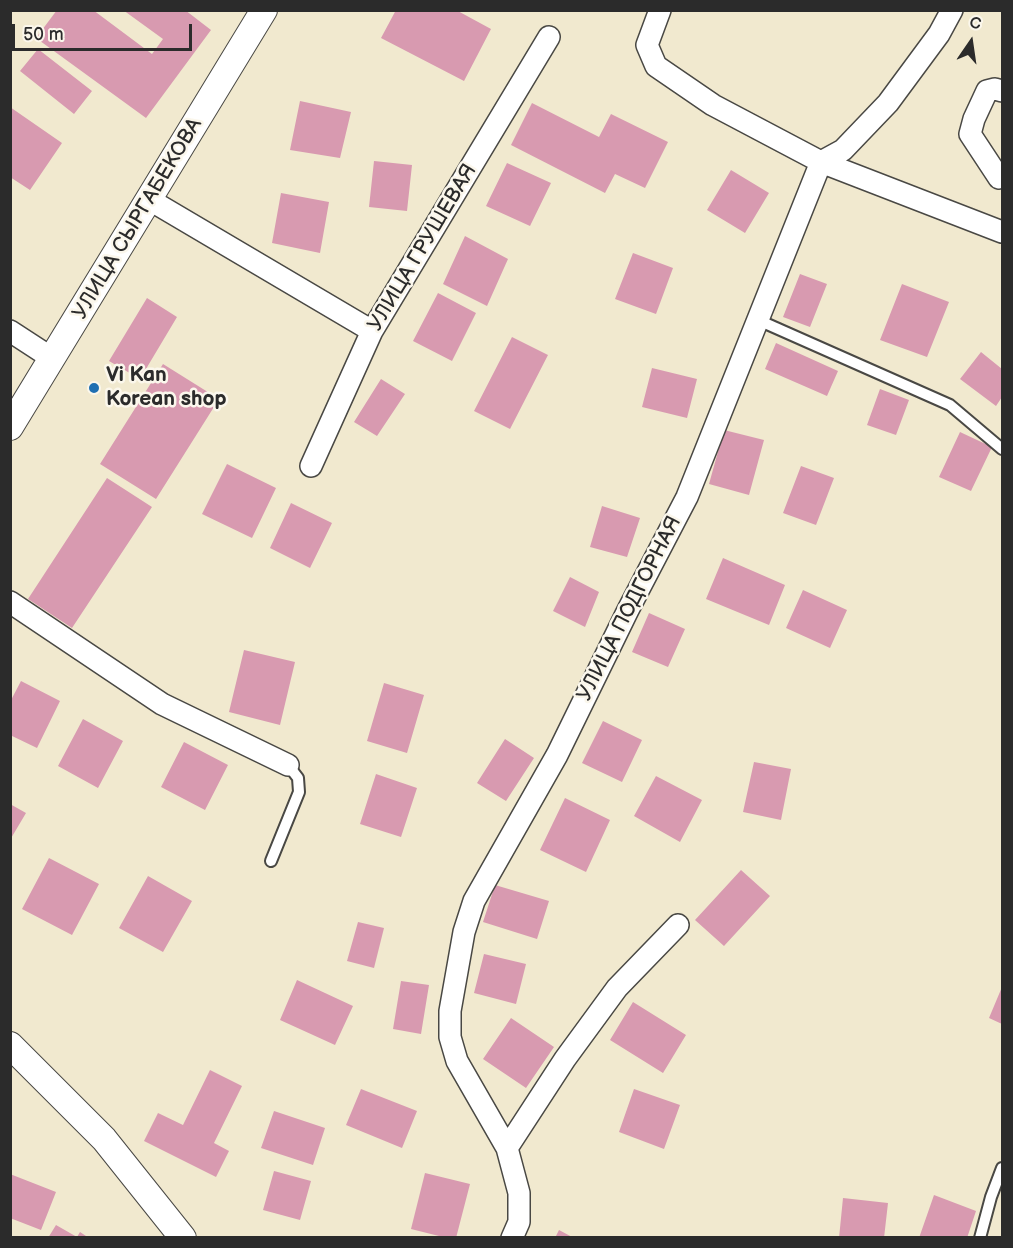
<!DOCTYPE html>
<meta charset="utf-8">
<style>
body{margin:0}
#map{position:relative;width:1013px;height:1248px;overflow:hidden;background:#f1e9cf;font-family:"Balsamiq Sans",sans-serif}
canvas{display:block}
.frame{position:absolute;inset:0;border:12px solid #2b2b2b;pointer-events:none}
.north{position:absolute;left:941px;top:12px;width:60px;height:60px;-webkit-text-stroke:4px #fbf7ec;paint-order:stroke;rotate:13deg;font-size:16px;font-weight:700;line-height:24px;text-align:center;color:#2b2b2b}
.north::after{content:'';display:block;margin:auto;width:21px;height:27px;background:#2b2b2b;clip-path:polygon(50% 0,100% 100%,50% 72%,0 100%)}
.scale{position:absolute;left:12px;top:24px;width:180px;height:27px;box-sizing:border-box;border:3px solid #2b2b2b;border-top:0;padding-left:8px;font-size:18px;line-height:21px;white-space:nowrap;color:#2b2b2b;-webkit-text-stroke:4px #fbf7ec;paint-order:stroke}
</style>
<div id="map">
<canvas width="1013" height="1248"></canvas>
<div class="frame"></div>
<div class="north">С</div>
<div class="scale">50 m</div>
</div>
<script>
const ctx = document.querySelector('canvas').getContext('2d');
ctx.lineJoin = 'round';
function paint(path, color) { ctx.fillStyle = color; ctx.fill(path, 'evenodd'); }
const shape = rows => new Path2D(rows.map(r => 'M' + r).join(''));
function stroke(path, color, width, dash) { ctx.strokeStyle = color; ctx.lineWidth = width; ctx.lineCap = dash ? 'butt' : 'round'; ctx.setLineDash(dash || []); ctx.stroke(path); }
function write(font, color, halo, rows, align = 'center') {
  ctx.font = font + ' "Balsamiq Sans",sans-serif'; ctx.lineWidth = 5; ctx.setLineDash([]); ctx.textBaseline = 'middle'; ctx.strokeStyle = halo; ctx.fillStyle = color; for (const [text, x, y, turn = 0] of rows) {
    ctx.save(); ctx.translate(x, y); ctx.rotate((+turn || 0) * Math.PI / 180); ctx.textAlign = isNaN(turn) ? turn : align; if (halo) ctx.strokeText(text, 0, 0); ctx.fillText(text, 0, 0); ctx.restore();
  }
}
paint(shape([
 [57,10,93,10,152,54,163,39,123,10,185,10,211,30,146,118,36,38],
 [396,10,456,10,491,29,464,81,381,38],
 [38,49,92,91,74,114,20,71],
 [300,101,351,112,340,158,290,150],
 [532,103,599,137,611,114,668,142,645,188,615,174,605,193,511,145],
 [10,107,62,143,30,190,10,177],
 [374,161,412,165,407,211,369,207],
 [507,163,551,183,530,226,486,206],
 [731,170,769,193,745,233,707,210],
 [281,193,329,202,320,253,272,243],
 [465,236,508,259,487,306,443,284],
 [633,253,673,268,656,314,615,299],
 [800,274,827,284,810,327,783,317],
 [902,284,949,302,927,357,880,340],
 [438,293,476,313,452,361,413,341],
 [147,298,177,317,140,379,109,361],
 [512,337,548,355,510,429,474,411],
 [776,343,838,371,827,396,765,369],
 [981,352,1002,369,1002,397,996,406,960,379],
 [163,364,219,399,156,499,100,464],
 [652,368,697,379,687,418,642,407],
 [381,379,405,394,377,436,354,422],
 [880,389,909,400,896,435,867,425],
 [724,430,764,440,749,495,709,484],
 [960,432,992,447,971,491,939,477],
 [227,464,276,488,252,538,202,514],
 [801,466,834,478,816,525,783,513],
 [107,478,152,507,72,628,28,599],
 [291,503,332,523,310,568,270,548],
 [602,506,640,518,627,557,590,547],
 [723,558,785,585,769,625,706,599],
 [570,577,599,592,585,627,553,611],
 [803,590,847,610,830,648,786,628],
 [649,613,685,629,668,667,632,652],
 [244,650,295,662,280,725,229,712],
 [21,681,60,701,37,748,10,735,10,702],
 [384,683,424,695,407,753,367,741],
 [83,719,123,741,98,788,58,766],
 [603,721,642,740,622,782,582,763],
 [505,739,534,758,506,801,477,783],
 [184,742,228,765,205,810,161,787],
 [754,762,791,769,781,820,743,812],
 [376,774,417,788,401,837,360,824],
 [656,776,702,800,680,842,634,816],
 [565,798,610,820,586,872,540,850],
 [10,804,26,813,10,840],
 [49,858,99,884,72,935,22,909],
 [741,870,770,896,724,946,695,920],
 [148,876,192,901,163,952,119,928],
 [495,885,549,901,537,939,483,922],
 [358,922,384,928,374,968,347,961],
 [484,954,526,964,516,1004,474,993],
 [297,980,353,1006,335,1045,280,1020],
 [401,981,429,985,421,1034,393,1029],
 [1002,987,1002,1024,989,1018],
 [633,1002,686,1035,663,1073,610,1040],
 [511,1018,554,1047,526,1088,483,1059],
 [210,1070,242,1086,214,1143,229,1151,216,1177,144,1141,158,1113,183,1125],
 [361,1089,417,1111,402,1148,346,1125],
 [634,1089,680,1105,664,1149,619,1132],
 [274,1111,325,1128,313,1165,261,1148],
 [274,1171,311,1181,300,1220,263,1210],
 [425,1173,470,1184,456,1238,447,1238,411,1229],
 [10,1174,56,1192,41,1230,10,1218],
 [934,1195,976,1211,967,1238,919,1238],
 [843,1198,888,1203,884,1238,839,1238],
 [56,1225,77,1237,80,1232,89,1238,48,1238],
 [559,1230,574,1238,555,1238]
]), '#d89ab0');
const service = shape([
 [758,320,950,405,1002,449],
 [271,861,299,792,298,778,288,765],
 [980,1238,991,1197,1002,1168]
]);
const minor = shape([
 [660,10,647,45,656,66,713,105,821,162,1002,232],
 [999,178,970,134,974,119,987,91,995,89,1002,91],
 [150,200,372,331],
 [10,331,53,359],
 [311,466,372,331,549,37],
 [10,602,162,704,288,765],
 [507,1148,565,1059,617,988,678,925],
 [512,1238,519,1222,519,1193,507,1148,457,1061,450,1037,450,1011,464,932,474,901,557,755,628,610,687,497,821,162,843,150,888,103,939,34,952,10]
]);
const tertiary = shape([
 [10,427,264,10],
 [10,1045,104,1139,183,1238]
]);
stroke(service, '#494844', 14);
stroke(minor, '#494844', 24);
stroke(tertiary, '#494844', 28);
stroke(service, '#fff', 10);
stroke(minor, '#fff', 21);
stroke(tertiary, '#fff', 26);
for (const [x, y, r, color] of [
 [94,388,6,"#1f6fb2"]
]) { const dot = new Path2D(); dot.arc(x, y, r, 0, 2 * Math.PI); ctx.fillStyle = color; ctx.fill(dot); stroke(dot, '#fbf7ec', 2); }
write('21px', '#2b2b2b', '#fbf7ec', [
 ["УЛИЦА СЫРГАБЕКОВА",138,219,-59],
 ["УЛИЦА ГРУШЕВАЯ",423,248,-59],
 ["УЛИЦА ПОДГОРНАЯ",630,609,-63]
]);
write('bold 21px', '#2b2b2b', '#fbf7ec', [
 ["Vi Kan",106,376],
 ["Korean shop",106,400]
], 'left');
</script>
